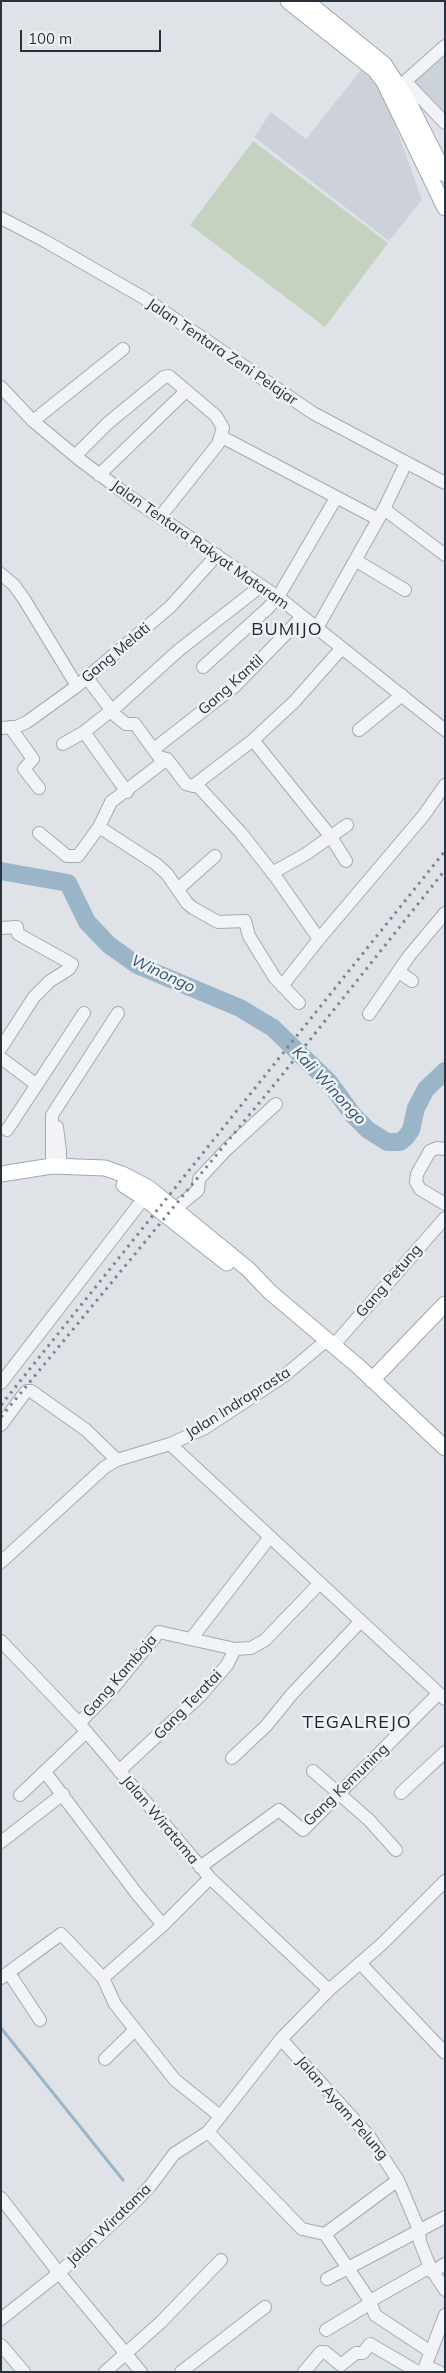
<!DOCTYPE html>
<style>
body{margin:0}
#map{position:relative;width:446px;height:2373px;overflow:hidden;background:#dfe3e8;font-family:Mulish,sans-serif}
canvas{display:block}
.frame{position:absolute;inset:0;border:2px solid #28323e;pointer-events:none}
.scale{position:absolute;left:20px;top:30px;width:141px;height:22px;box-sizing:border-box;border:2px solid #28323e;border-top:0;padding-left:6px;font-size:15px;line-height:18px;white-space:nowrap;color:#28323e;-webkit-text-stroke:4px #eef2f5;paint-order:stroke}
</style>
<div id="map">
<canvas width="446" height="2373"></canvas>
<div class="frame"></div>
<div class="scale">100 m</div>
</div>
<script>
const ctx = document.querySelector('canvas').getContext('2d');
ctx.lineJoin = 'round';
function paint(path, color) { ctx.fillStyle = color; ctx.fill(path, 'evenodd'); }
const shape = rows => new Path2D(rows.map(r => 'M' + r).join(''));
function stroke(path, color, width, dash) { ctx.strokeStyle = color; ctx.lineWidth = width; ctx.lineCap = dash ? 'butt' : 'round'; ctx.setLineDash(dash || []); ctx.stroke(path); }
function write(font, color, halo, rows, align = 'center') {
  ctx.font = font + ' Mulish,sans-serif'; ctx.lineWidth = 5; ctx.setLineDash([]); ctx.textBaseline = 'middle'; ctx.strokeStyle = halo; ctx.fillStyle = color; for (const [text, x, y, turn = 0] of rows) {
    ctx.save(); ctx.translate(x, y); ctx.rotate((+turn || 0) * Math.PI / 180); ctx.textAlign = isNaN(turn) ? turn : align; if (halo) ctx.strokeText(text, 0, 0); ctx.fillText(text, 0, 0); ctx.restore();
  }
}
paint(shape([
 [445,49,445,116,412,83],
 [361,70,381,85,422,200,389,241,254,137,271,112,306,139]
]), '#cdd2da');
paint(shape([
 [253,141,388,243,325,327,190,225]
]), '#c6d2c0');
stroke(shape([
 [1,2028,123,2180]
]), '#9ab4c8', 3);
stroke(shape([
 [1,871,68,883,87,922,109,945,137,965,240,1008,273,1028,329,1082,353,1115,368,1130,387,1142,400,1142,406,1137,411,1130,416,1108,426,1089,445,1071]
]), '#9ab4c8', 18);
const minor = shape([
 [406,82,445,123],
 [400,86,445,46],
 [1,218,45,241,144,298,313,413,445,483],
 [1,387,33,421,80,460,130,497,278,597,445,730],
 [33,421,123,349],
 [222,437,378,519],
 [75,456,108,423,164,377,169,376,216,416,223,428,218,444,160,517],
 [99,475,186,391],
 [384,509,445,555],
 [355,560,405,590],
 [1,574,14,585,24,599,77,686],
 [317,628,384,509,406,463],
 [203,667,267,609,278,597,336,498],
 [87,678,116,716,126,724,135,724,159,757,167,759,186,784,193,786,253,740,294,702,342,648],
 [10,727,33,759,24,769,39,788],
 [1,728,16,727,27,722,77,686,170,607,217,555],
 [359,730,402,695],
 [84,732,127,792],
 [253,740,331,837,346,861],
 [63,744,84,732,117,706,179,650,261,586],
 [154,749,235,686,302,617],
 [197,785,241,833,275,876,319,939,282,986],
 [99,827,156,864,167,874,187,903,193,908,218,922,245,921,249,936,275,978,299,1003],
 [39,833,67,856,78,856,99,827,111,802,167,759],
 [272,873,306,854,347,825],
 [178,889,215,856],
 [1,928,17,927,18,934,72,964,69,969,50,981,34,997,1,1048],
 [319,939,424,815,445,785],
 [399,972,412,981],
 [369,1014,409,956,445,913],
 [1,1058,37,1085],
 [57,1127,60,1151,60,1166],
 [7,1130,84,1013],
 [445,1149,437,1148,430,1151,417,1174,416,1182,420,1189,445,1204],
 [52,1166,52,1115,118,1013],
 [175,1209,198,1190,199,1179,227,1149,276,1104],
 [333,1346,445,1218],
 [1,1383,144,1198],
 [1,1425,24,1394,27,1391,31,1391,86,1430,117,1460],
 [170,1444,445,1699],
 [1,1562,105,1467,117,1460,170,1444,205,1428,284,1376,327,1340],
 [191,1639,270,1537],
 [1,1641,79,1723,210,1878,329,1990],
 [79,1723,109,1693,159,1632,235,1649,251,1648,265,1640,319,1584],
 [232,1758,266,1726,292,1694,360,1622],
 [119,1771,200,1696,227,1665,235,1649],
 [313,1771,369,1820,396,1850],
 [45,1772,137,1894,163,1925],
 [401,1793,445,1752],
 [20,1795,86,1732],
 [1,1842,63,1794],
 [200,1867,279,1810,303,1830,438,1694],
 [360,1963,445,2053],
 [9,1973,40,2020],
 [1,1978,61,1934,103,1978,115,2004,175,2080,220,2116],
 [103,1978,163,1925,210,1878],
 [281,2039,369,2136,398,2180,325,2234],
 [105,2059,135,2030],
 [208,2132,302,2229,325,2234,370,2301,375,2315,431,2352],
 [398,2180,419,2230,420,2242,430,2267,445,2290],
 [1,2198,59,2273,141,2372],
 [432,2272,445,2264],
 [327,2279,445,2217],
 [370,2301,430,2267],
 [1,2319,59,2273,134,2203,151,2185,174,2154,208,2132,281,2039,329,1990,382,1944,445,1881],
 [326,2330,371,2303],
 [1,2345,24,2372],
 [426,2366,439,2372],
 [105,2372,161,2322,221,2260],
 [181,2372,265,2307],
 [304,2372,321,2352,325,2352,341,2365,356,2353,363,2353,370,2344,418,2372],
 [423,2372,445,2315]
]);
const major = shape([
 [288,1,375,70,384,82,445,208],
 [306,1,384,64,408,101,445,174],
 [1,1174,52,1166,105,1168,122,1174,149,1188,248,1269,270,1292,359,1367,445,1448],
 [124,1185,144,1198,227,1263],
 [372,1380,445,1304]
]);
stroke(minor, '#a4aab2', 14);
stroke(major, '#9ea8b3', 17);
stroke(minor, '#f1f3f6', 12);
stroke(major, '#fff', 15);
stroke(shape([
 [1,1405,445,851],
 [1,1417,278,1080,445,870]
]), '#788491', 3, [2.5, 5]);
write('15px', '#28323e', '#eef2f5', [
 ["Jalan Tentara Zeni Pelajar",222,352,34],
 ["Jalan Tentara Rakyat Mataram",200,545,35],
 ["Gang Melati",116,653,-40],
 ["Gang Kantil",231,685,-42],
 ["Gang Petung",389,1281,-49],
 ["Jalan Indraprasta",238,1403,-32],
 ["Gang Kamboja",120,1676,-49],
 ["Gang Teratai",188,1705,-46],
 ["Gang Kemuning",346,1785,-44],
 ["Jalan Wiratama",160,1820,50],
 ["Jalan Ayam Pelung",342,2108,49],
 ["Jalan Wiratama",109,2225,-44]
]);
write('italic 16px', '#335472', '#eef2f5', [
 ["Winongo",163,974,25],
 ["Kali Winongo",329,1086,47]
]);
ctx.letterSpacing = '1px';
write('18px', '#1a232f', '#eef2f5', [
 ["BUMIJO",287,630],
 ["TEGALREJO",357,1723]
]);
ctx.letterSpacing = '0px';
</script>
